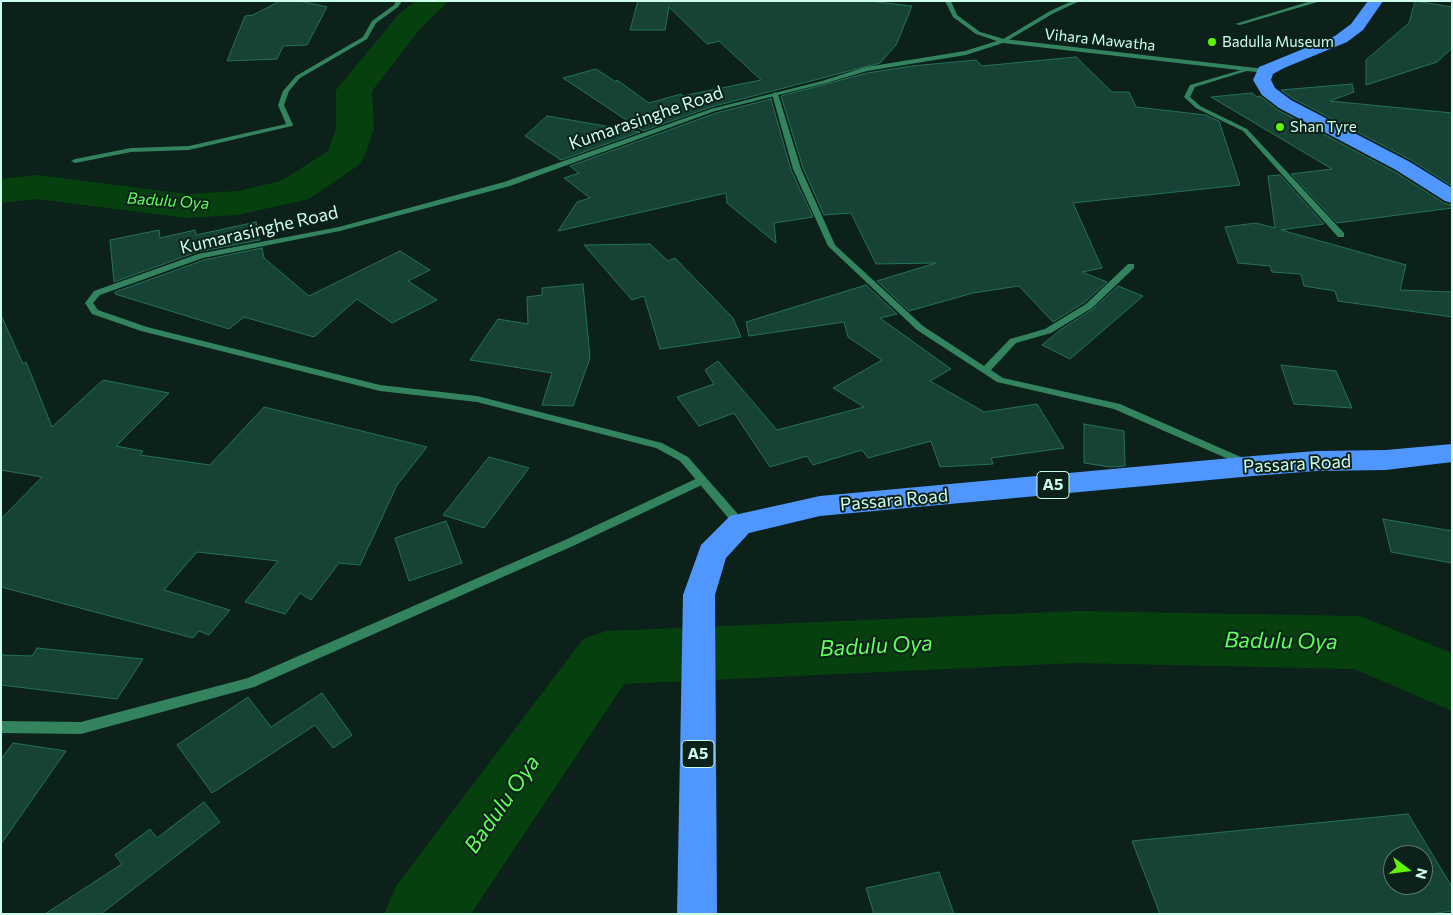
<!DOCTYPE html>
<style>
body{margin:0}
#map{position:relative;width:1453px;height:915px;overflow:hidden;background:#0b211a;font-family:Commissioner,sans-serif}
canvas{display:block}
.frame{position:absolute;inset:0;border:2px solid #cbffec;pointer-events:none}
.north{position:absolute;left:1383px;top:845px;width:50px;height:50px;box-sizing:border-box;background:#0b211a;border:1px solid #587a6e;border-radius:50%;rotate:105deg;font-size:14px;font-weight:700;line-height:20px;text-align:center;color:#cbffec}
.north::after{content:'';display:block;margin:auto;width:18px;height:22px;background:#60f600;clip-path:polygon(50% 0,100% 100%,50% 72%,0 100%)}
</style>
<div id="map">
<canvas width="1453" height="915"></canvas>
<div class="frame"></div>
<div class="north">N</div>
</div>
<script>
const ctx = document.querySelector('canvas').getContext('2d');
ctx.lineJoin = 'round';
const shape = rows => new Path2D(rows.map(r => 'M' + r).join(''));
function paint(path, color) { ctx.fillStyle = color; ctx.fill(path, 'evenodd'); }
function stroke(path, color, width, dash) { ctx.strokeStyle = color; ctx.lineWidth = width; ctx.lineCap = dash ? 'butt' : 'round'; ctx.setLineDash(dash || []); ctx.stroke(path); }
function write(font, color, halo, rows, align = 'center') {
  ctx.font = font + ' Commissioner,sans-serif'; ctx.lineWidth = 4; ctx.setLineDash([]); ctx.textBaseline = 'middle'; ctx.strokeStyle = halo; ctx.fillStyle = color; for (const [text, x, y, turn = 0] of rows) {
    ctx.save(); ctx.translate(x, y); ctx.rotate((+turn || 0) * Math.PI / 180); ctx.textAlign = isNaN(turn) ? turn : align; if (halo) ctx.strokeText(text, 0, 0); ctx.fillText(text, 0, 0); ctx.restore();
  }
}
paint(shape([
 [415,1,449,1,420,29,372,91,374,129,364,157,359,165,309,199,238,215,187,218,37,199,1,203,1,179,37,175,187,194,238,191,281,181,328,151,336,129,336,90,398,15,415,1],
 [1076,611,1360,616,1452,653,1452,711,1354,669,1076,663,624,684,471,914,384,914,396,886,583,639,606,631,1076,611]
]), '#06400e');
const building = shape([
 [280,1,300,1,327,7,307,45,283,46,277,59,227,61,245,16,253,15,280,1],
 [638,1,869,1,912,6,896,45,880,63,711,107,643,131,563,78,596,69,616,82,617,80,649,103,681,94,682,96,761,80,719,41,707,44,669,7,665,30,630,30,638,1],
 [1415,1,1452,7,1452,48,1437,62,1366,85,1366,60,1409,23,1415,1],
 [1076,57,1112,92,1129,92,1136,107,1206,115,1219,121,1240,185,1073,203,1102,268,1082,272,1107,282,1085,302,1053,322,1019,286,973,293,909,311,877,281,936,263,876,264,851,213,824,215,803,168,781,96,867,73,912,66,976,60,982,66,1076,57],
 [1352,84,1354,92,1330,101,1452,113,1452,186,1411,160,1292,98,1281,90,1352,84],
 [1252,93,1257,97,1260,96,1278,110,1395,172,1444,203,1452,205,1452,208,1337,223,1291,174,1332,169,1211,97,1252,93],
 [771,99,791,170,813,217,774,223,776,243,727,203,726,193,558,231,577,202,590,198,564,178,579,173,570,166,716,113,771,99],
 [547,116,640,132,561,160,525,136,547,116],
 [1280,175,1324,224,1281,230,1406,265,1400,290,1452,292,1452,317,1338,301,1335,291,1304,286,1301,274,1272,272,1270,266,1238,263,1225,227,1256,223,1275,228,1268,176,1280,175],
 [256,222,260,240,197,252,114,282,110,240,159,230,160,238,195,230,196,235,256,222],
 [650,244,668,261,675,258,733,318,741,337,660,349,644,296,632,300,584,245,650,244],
 [262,248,264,258,309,296,400,251,430,270,408,281,437,300,392,323,357,299,314,337,244,317,229,329,115,294,115,292,204,260,262,248],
 [583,284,590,358,573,406,542,405,552,373,470,360,498,319,528,324,527,297,542,295,542,288,583,284],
 [866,285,897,314,880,318,951,369,930,381,984,412,1037,404,1064,448,991,458,993,464,940,467,931,441,868,458,862,450,813,465,807,456,770,467,734,413,699,426,677,397,714,384,705,370,718,361,777,430,864,407,833,388,882,360,848,337,844,322,749,336,746,322,866,285],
 [1118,286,1143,296,1070,359,1042,345,1060,330,1093,309,1118,286],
 [1,315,23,364,26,362,52,427,103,380,169,393,116,446,143,451,140,455,210,465,264,407,427,447,397,485,360,565,339,563,311,600,300,593,285,614,245,602,278,561,197,552,164,590,230,610,209,635,199,631,193,638,1,587,1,519,42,477,1,470,1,315],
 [1281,365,1336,371,1352,408,1294,404,1281,365],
 [1084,424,1124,431,1125,466,1110,467,1084,463,1084,424],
 [489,457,529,468,484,528,443,515,489,457],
 [1383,519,1452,531,1452,563,1391,552,1383,519],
 [446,521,462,563,409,581,395,538,446,521],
 [37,648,143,659,117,699,1,685,1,655,32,656,37,648],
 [322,693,352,735,333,748,315,725,212,793,177,745,248,697,271,727,322,693],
 [13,743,66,751,1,844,1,759,13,743],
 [204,802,220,822,101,914,45,914,122,864,115,855,150,829,157,838,204,802],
 [1408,814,1452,887,1452,911,1429,914,1160,914,1132,841,1408,814],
 [1393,855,1423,855,1423,885,1393,885,1393,855],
 [939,872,954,914,874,914,866,888,939,872]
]);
paint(building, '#164336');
stroke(building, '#26715b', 1);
paint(shape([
 [396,1,402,1,398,7,376,23,367,39,300,78,289,91,284,105,293,125,292,126,189,150,131,152,75,163,71,161,75,159,131,148,189,146,286,124,278,105,283,91,296,76,363,37,372,21,394,5,396,1],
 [1072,1,1080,1,1054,13,1005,42,1000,41,1050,11,1072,1],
 [1311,1,1321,1,1240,25,1235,24,1311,1],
 [1248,68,1253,69,1195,87,1190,97,1200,106,1247,129,1344,233,1344,237,1338,237,1243,131,1196,108,1184,97,1190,85,1248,68],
 [775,92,778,94,801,169,835,245,923,326,984,366,1010,339,1045,329,1086,304,1128,264,1134,264,1134,268,1092,308,1051,333,1016,343,991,370,1003,378,1120,404,1250,461,1251,463,1250,465,1242,465,1114,409,997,382,917,330,828,246,793,169,772,94,775,92],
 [702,476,707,480,706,483,573,546,254,687,81,734,1,733,1,721,81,722,248,678,565,540,702,476]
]), '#33835f');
paint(shape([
 [945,1,951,1,957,15,980,32,1004,39,1265,69,1268,71,1265,73,1003,43,966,55,867,71,826,83,715,111,510,186,340,231,203,258,100,295,93,303,98,310,147,327,380,385,477,396,662,443,688,457,744,521,745,524,744,527,736,527,680,461,656,448,477,402,380,391,141,331,92,314,85,303,94,291,198,254,339,227,504,182,711,109,822,81,866,67,965,51,997,41,976,34,953,17,945,1]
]), '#33835f');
paint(shape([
 [1368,1,1383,1,1363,30,1347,42,1284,68,1273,74,1271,80,1275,88,1291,100,1410,162,1452,188,1452,203,1445,201,1396,170,1279,108,1262,95,1253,80,1259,67,1335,36,1351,24,1368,1],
 [1452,444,1452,462,1386,470,1316,471,1253,476,820,516,749,533,726,558,715,595,717,914,677,914,683,595,701,545,730,516,820,496,1253,456,1316,451,1386,450,1452,444]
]), '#4f96ff');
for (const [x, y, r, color] of [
 [1212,42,5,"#60f600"],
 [1280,127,5,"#60f600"]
]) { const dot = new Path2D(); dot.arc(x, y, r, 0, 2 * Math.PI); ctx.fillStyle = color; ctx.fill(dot); stroke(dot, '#0b211a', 2); }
write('15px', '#cbffec', '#0b211a', [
 ["Vihara Mawatha",1100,40,6]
]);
write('15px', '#cbffec', '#0b211a', [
 ["Badulla Museum",1222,42],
 ["Shan Tyre",1290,127]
], 'left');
write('italic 16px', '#5eff59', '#0b211a', [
 ["Badulu Oya",168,201,4]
]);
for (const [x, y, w] of [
 [1053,485,32],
 [698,754,32]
]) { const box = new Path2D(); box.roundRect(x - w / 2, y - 13.5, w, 27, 4); ctx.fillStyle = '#0b211a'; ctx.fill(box); stroke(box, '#cbffec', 1); }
write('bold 16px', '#cbffec', null, [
 ["A5",1053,485],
 ["A5",698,754]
]);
write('18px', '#cbffec', '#0b211a', [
 ["Kumarasinghe Road",646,118,-19],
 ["Kumarasinghe Road",259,230,-13],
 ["Passara Road",1297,464,-3],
 ["Passara Road",894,500,-5]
]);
write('italic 22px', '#5eff59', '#0b211a', [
 ["Badulu Oya",1281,641,1],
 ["Badulu Oya",876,646,-3],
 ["Badulu Oya",502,804,-55]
]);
</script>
